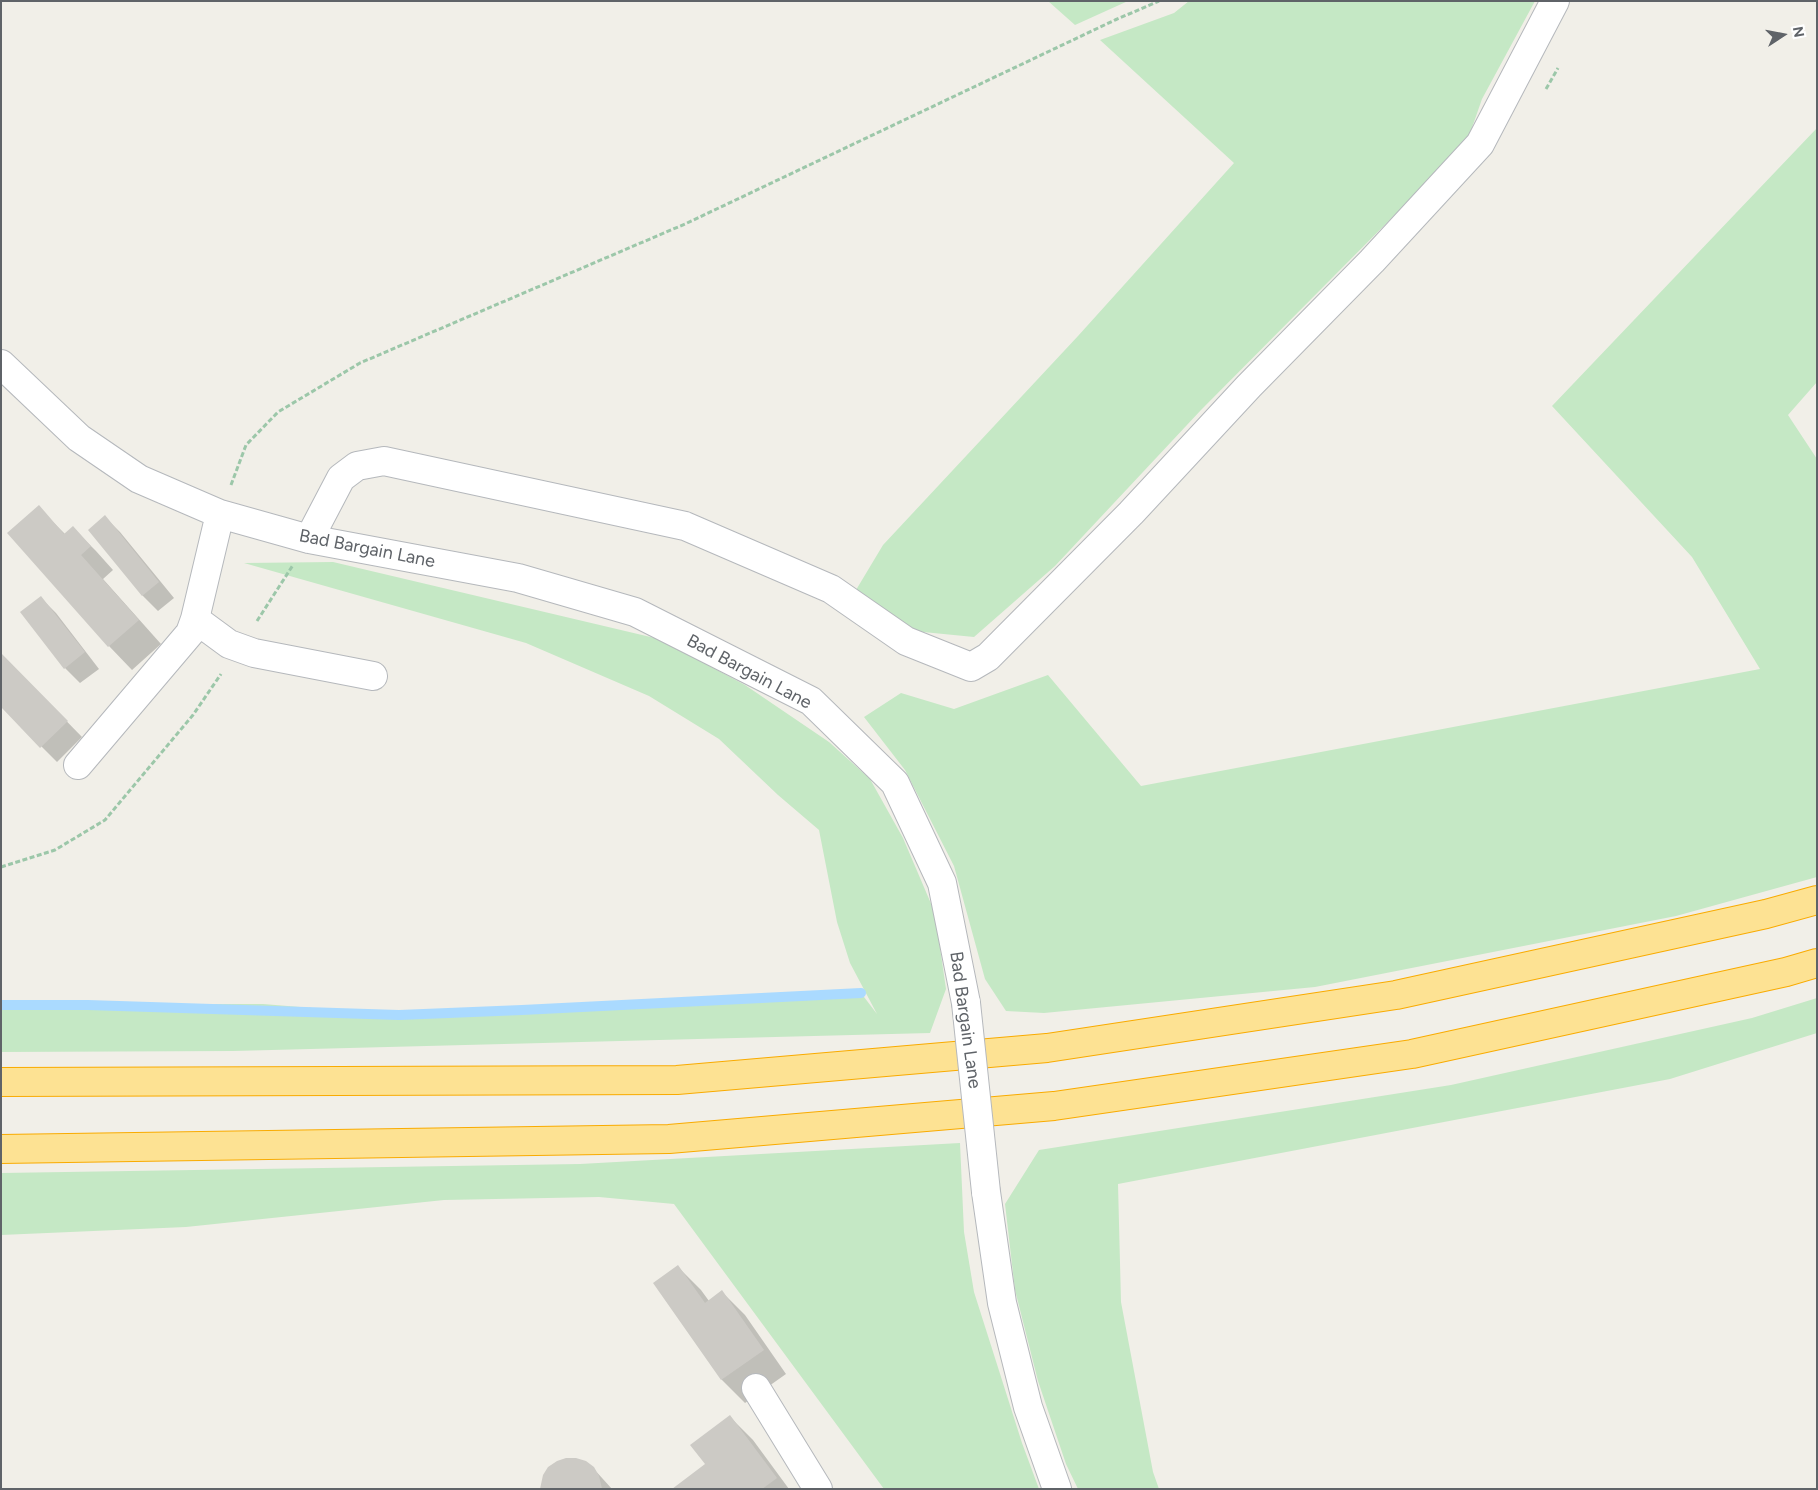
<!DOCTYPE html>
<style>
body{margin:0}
#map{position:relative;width:1818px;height:1490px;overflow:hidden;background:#f1efe8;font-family:Figtree,sans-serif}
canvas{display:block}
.frame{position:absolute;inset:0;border:2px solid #5f6368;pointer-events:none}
.north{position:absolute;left:1758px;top:10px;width:50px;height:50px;-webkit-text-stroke:4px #fff;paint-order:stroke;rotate:79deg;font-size:14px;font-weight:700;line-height:20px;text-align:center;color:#5f6368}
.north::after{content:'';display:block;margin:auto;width:18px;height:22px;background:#5f6368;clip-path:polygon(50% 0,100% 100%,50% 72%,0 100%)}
</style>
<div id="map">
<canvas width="1818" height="1490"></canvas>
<div class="frame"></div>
<div class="north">N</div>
</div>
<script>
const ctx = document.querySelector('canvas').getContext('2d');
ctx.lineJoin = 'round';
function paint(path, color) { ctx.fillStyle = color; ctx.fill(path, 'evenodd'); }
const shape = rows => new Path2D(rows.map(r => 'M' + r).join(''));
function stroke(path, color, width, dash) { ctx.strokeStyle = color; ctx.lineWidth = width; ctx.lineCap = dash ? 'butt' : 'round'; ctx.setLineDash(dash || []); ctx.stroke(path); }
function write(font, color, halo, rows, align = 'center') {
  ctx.font = font + ' Figtree,sans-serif'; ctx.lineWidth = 4; ctx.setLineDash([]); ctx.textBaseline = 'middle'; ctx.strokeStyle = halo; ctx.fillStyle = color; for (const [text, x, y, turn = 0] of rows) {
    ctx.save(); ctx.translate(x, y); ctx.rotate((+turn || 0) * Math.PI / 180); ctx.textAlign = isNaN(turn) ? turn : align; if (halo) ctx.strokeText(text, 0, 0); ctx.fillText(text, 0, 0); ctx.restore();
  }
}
paint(shape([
 [1048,1,1128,1,1075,25],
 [1189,1,1535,1,1482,99,1467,142,1201,410,1055,566,974,637,913,631,856,590,883,545,1078,336,1234,163,1100,40,1174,13],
 [1817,128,1817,382,1788,415,1817,459,1817,877,1676,916,1315,987,1044,1013,1006,1011,985,979,954,866,905,770,864,717,901,693,954,709,1048,675,1141,786,1760,669,1692,557,1552,406],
 [333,562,659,639,745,685,829,742,870,779,903,838,935,913,946,989,930,1033,233,1051,1,1052,1,1004,263,1004,399,1015,522,1010,861,993,877,1014,850,963,837,922,819,830,778,795,719,739,649,696,526,643,244,563],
 [1817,998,1817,1033,1670,1079,1118,1184,1121,1302,1153,1472,1159,1489,1078,1489,1066,1464,1038,1381,1015,1290,1005,1204,1039,1150,1451,1085,1752,1018],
 [960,1143,964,1232,974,1292,1022,1443,1039,1489,884,1489,674,1204,599,1197,444,1200,186,1227,1,1235,1,1173,580,1164]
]), '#c5e8c5');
paint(shape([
 [38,507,65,534,73,528,96,551,113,570,103,579,161,644,132,670,109,646,9,533],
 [105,517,120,532,174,598,158,611,143,596,89,530],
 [41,598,56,613,99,669,80,683,65,668],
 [1,654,82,737,57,762,1,706],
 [678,1267,701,1290,709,1301,722,1292,745,1315,786,1374,745,1403,722,1380,655,1283],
 [730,1417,753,1440,789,1489,674,1489,706,1464],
 [593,1468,612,1489,541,1489]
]), '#0003');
stroke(shape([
 [1,1005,88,1005,399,1015,522,1010,861,993]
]), '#aadaff', 10);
paint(shape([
 [39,505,64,534,73,526,91,546,81,555,139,620,108,647,7,533],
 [105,515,159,582,142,596,88,530],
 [41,596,85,652,64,669,20,612],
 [1,653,68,721,40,748,1,707],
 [678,1265,705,1303,722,1290,764,1350,721,1380,653,1283],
 [730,1415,777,1478,762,1489,672,1489,705,1464,690,1445],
 [566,1458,576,1458,586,1461,594,1467,599,1476,602,1489,540,1489,543,1475,548,1467,557,1461]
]), '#cccac5');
const minor = shape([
 [1,364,79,438,139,479,220,514,309,539,518,578,635,612,811,701,895,783,942,883,966,1003],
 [309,539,341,478,357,466,384,461,685,526,831,589,906,641,971,667,988,657,1131,513,1249,386,1372,261,1480,144,1555,1],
 [195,619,229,644,254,653,373,676],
 [78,765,190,633,195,619,220,514],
 [986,1192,1002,1303,1028,1407,1057,1489],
 [756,1388,818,1489]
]);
const highway = shape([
 [1,1082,677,1080,1047,1048,1396,995,1766,914,1817,900],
 [1,1149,669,1139,1054,1106,1412,1054,1786,972,1817,963]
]);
stroke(minor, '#b5b8bc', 30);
stroke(highway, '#f9ab00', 30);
stroke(shape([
 [1546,89,1558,68],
 [231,485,246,445,278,412,360,363,685,224,1115,20,1159,1],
 [257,621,293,565],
 [1,867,55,850,105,820,193,715,221,674]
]), '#9cc7a9', 3, [5, 2.5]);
stroke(minor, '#fff', 28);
stroke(highway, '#fde293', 28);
const minorBridge = shape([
 [966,1003,986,1192]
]);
stroke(minorBridge, '#b5b8bc', 30, []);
stroke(minorBridge, '#fff', 28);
write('18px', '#5f6368', '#fff', [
 ["Bad Bargain Lane",367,549,11],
 ["Bad Bargain Lane",749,672,28],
 ["Bad Bargain Lane",965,1020,82]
]);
</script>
